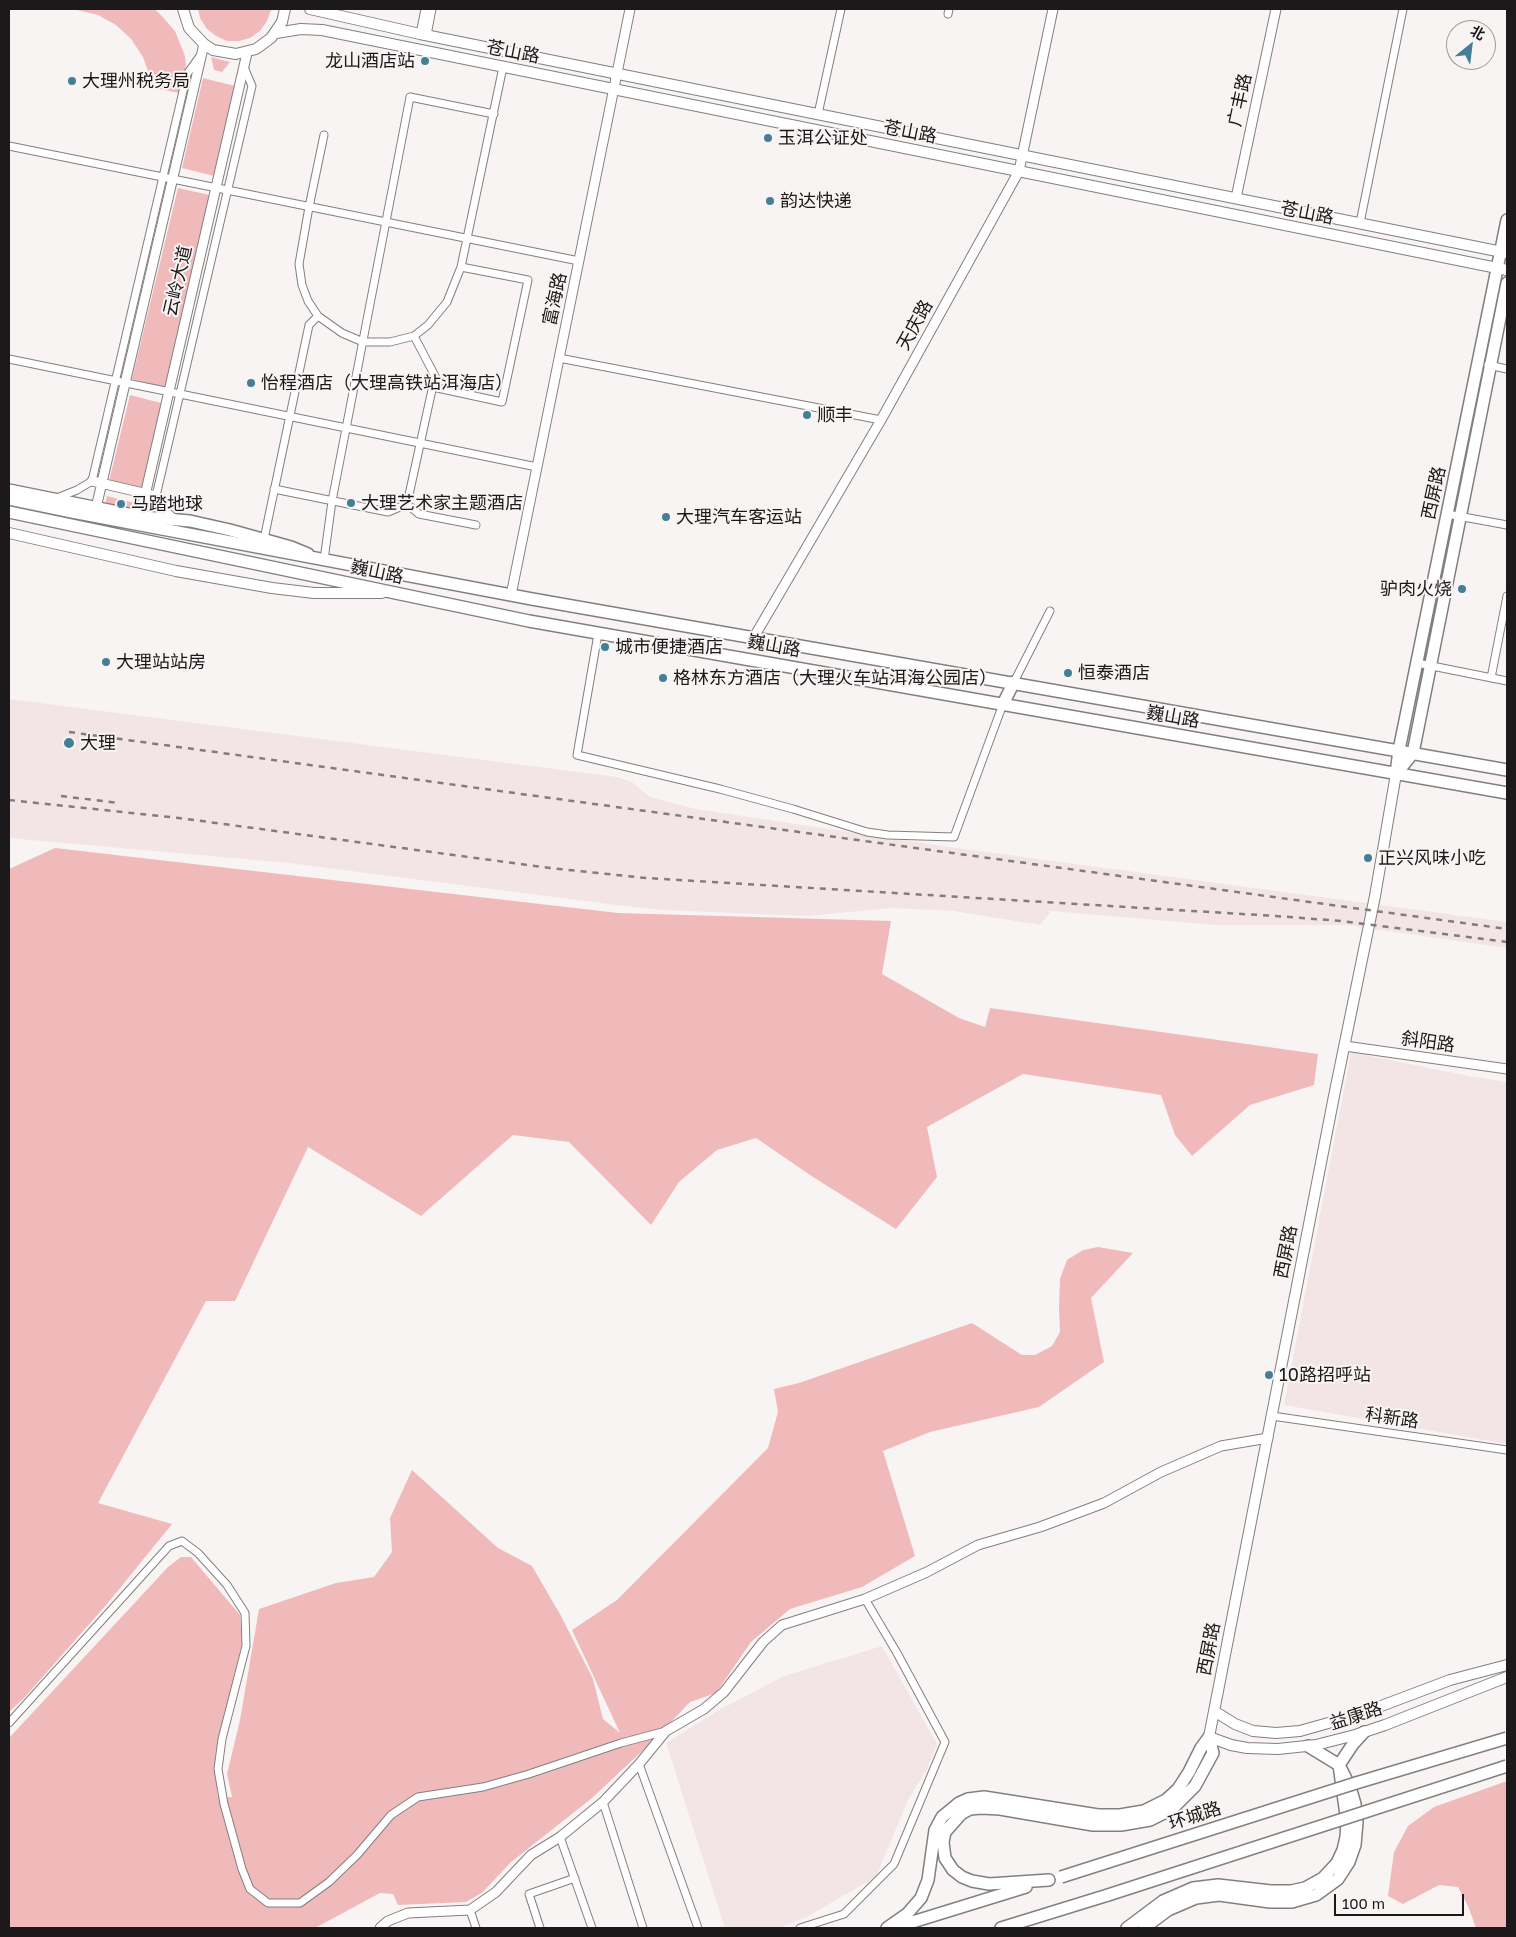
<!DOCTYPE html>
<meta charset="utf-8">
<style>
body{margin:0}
#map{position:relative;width:1516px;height:1937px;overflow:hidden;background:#f9f4f4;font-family:"Golos Text","Noto Sans SC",sans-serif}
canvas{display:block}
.frame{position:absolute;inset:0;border:10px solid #1b1919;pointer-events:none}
.north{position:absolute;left:1446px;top:20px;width:50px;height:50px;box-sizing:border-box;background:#f9f4f4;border:1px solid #a09c9c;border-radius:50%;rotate:29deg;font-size:14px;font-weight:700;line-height:20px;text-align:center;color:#1b1919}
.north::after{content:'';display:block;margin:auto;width:18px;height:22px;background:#438096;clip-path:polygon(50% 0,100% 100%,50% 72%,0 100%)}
.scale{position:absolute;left:1334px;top:1894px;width:130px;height:22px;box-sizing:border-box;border:2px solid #1b1919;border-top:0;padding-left:6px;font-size:15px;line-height:18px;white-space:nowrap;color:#1b1919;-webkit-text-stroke:4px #f9f4f4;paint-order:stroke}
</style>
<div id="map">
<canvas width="1516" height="1937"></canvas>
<div class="frame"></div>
<div class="north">北</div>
<div class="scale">100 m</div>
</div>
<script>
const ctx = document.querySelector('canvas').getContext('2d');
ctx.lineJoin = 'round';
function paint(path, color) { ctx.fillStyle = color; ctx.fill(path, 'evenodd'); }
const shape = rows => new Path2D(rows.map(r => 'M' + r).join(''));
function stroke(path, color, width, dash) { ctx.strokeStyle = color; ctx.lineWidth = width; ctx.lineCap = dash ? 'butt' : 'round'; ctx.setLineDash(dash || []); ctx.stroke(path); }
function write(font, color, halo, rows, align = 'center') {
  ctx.font = font + ' "Golos Text","Noto Sans SC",sans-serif'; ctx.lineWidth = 4; ctx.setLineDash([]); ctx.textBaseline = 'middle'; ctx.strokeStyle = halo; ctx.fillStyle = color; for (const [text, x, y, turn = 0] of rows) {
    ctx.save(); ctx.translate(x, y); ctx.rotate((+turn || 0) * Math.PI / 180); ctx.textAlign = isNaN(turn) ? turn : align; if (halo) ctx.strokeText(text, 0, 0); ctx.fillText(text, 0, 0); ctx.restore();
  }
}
paint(shape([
 [9,699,617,777,632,782,650,797,696,809,942,846,1507,922,1507,948,1346,925,1216,925,1051,911,1040,925,954,911,892,908,807,916,662,910,616,905,289,863,9,838],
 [1351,1052,1464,1075,1507,1082,1507,1444,1284,1405],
 [882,1646,937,1744,927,1769,907,1802,876,1877,805,1918,778,1928,725,1928,666,1743,717,1711,784,1676]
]), '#f3e5e5');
paint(shape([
 [73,9,154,9,159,13,175,31,185,56,186,65,179,93,154,88,143,57,131,39,116,25,98,15],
 [198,9,271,9,271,10,267,21,260,31,250,38,239,41,227,41,216,36,207,29,200,18],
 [211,57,230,62,222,72,214,70],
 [203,78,235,86,214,176,182,168],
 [178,188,214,196,168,388,132,379],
 [130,395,165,404,145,489,109,481],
 [107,496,138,504,136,513,105,505],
 [55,848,618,913,891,921,882,974,959,1018,985,1027,990,1008,1318,1054,1314,1085,1250,1105,1192,1156,1175,1135,1161,1095,1023,1074,927,1127,937,1177,896,1229,813,1177,756,1138,717,1150,679,1182,651,1225,569,1142,513,1135,421,1216,308,1147,235,1301,206,1301,98,1503,172,1524,107,1604,25,1697,9,1712,9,869],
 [1098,1247,1133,1253,1091,1298,1104,1362,1039,1407,930,1432,883,1451,915,1556,862,1587,790,1609,751,1642,716,1693,690,1702,653,1741,592,1798,510,1863,483,1892,466,1902,398,1905,393,1894,380,1893,315,1928,9,1928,9,1738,168,1567,181,1557,191,1557,240,1615,242,1643,215,1757,218,1798,232,1797,227,1774,240,1720,259,1609,336,1583,374,1577,392,1552,390,1518,412,1470,498,1548,532,1566,561,1616,593,1679,603,1719,620,1733,572,1630,617,1600,768,1448,778,1412,774,1389,799,1383,972,1323,1022,1355,1035,1355,1052,1346,1060,1332,1059,1308,1060,1279,1067,1260,1083,1250],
 [1507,1781,1507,1928,1476,1928,1468,1906,1458,1887,1439,1885,1403,1904,1388,1896,1394,1852,1408,1826,1434,1807]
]), '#f0babb');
const minor = shape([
 [948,14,949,9],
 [420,34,425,9],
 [427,35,432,9],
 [818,114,841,9],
 [324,135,309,207,299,264,302,285,308,301,318,316,342,333,363,342,390,342,414,336,428,325,447,302,461,267,503,67],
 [9,146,579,261],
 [1360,223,1403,9],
 [559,358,881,420],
 [9,359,537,467],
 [1488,365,1507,369],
 [433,387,502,402,528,280,461,267],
 [274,489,388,512,407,504],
 [57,498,77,490,92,481,187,74,200,56],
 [407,504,435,376,414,336],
 [407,504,419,514,476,525],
 [1447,514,1507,525],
 [174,518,162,507,156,496,252,86,244,67],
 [264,539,309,325,318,316],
 [324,560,332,501,410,97,494,114],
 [598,634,577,755,720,789,793,809,867,832,888,835,954,837,1003,704],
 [1417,663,1507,681],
 [1491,678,1507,596],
 [1014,682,1050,611],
 [1272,1416,1507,1450],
 [9,1723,169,1546,182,1541,198,1553,227,1585,245,1613,246,1646,222,1739,218,1769,224,1804,242,1869,250,1889,268,1903,300,1903,329,1882,357,1855,391,1815,418,1797,483,1787,529,1774,621,1743,666,1731],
 [639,1764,698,1928],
 [603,1802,643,1928],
 [560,1837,592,1928],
 [470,1910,476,1928],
 [540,1928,529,1894,575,1878],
 [800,1928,844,1914,894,1864,945,1742,897,1653,865,1599]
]);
const tertiary = shape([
 [1236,198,1276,9],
 [92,481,156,496],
 [96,508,204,44],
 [140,517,247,53],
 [511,595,630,9],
 [754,637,881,420,1019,171,1053,9],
 [1345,1046,1507,1069],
 [380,1928,388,1921,408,1913,470,1910,496,1892,531,1855,560,1837,603,1802,639,1764,666,1731,704,1709,724,1692,763,1642,782,1625,865,1599,927,1572,978,1545,1040,1527,1104,1503,1161,1472,1221,1446,1268,1438]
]);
const secondary = shape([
 [183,9,189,28,204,44,213,50,236,54,256,49,271,38,282,22,285,9],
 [310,9,420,34,1507,253],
 [276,33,301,29,322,30,1507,270],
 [9,533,176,571,272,588,314,593,382,593],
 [1396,774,1375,896,1334,1096,1209,1737,1231,1745,1247,1748,1278,1749,1316,1745,1355,1735,1385,1725,1507,1677],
 [1214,1711,1235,1724,1253,1731,1276,1733,1300,1731,1360,1714,1450,1680,1507,1665]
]);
const primary = shape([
 [9,490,143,517,190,521,230,530,291,547,308,554],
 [1396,774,1399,750,1507,220],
 [1396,774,1413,753,1507,283],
 [1049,1880,989,1884,972,1881,962,1877,953,1870,945,1858,943,1842,945,1832,961,1814,970,1809,981,1808,1000,1809,1093,1825,1121,1825,1150,1820,1172,1809,1195,1786,1213,1753,1209,1737],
 [887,1928,907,1914,921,1898,928,1880,935,1830,942,1817,959,1803,968,1799,984,1797,1098,1815,1120,1815,1144,1811,1166,1800,1178,1789,1189,1772,1201,1748,1209,1737],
 [893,1928,1026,1887],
 [1001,1928,1108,1895],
 [1127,1928,1163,1901,1193,1888,1218,1885,1271,1891,1291,1891,1305,1888,1323,1878,1337,1863,1343,1850,1346,1837,1347,1822,1339,1765,1353,1744,1364,1732],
 [1144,1928,1168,1910,1196,1898,1219,1895,1270,1902,1292,1902,1316,1895,1338,1879,1349,1862,1355,1845,1357,1822,1355,1804,1350,1787,1339,1765,1308,1746]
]);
const trunk = shape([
 [9,499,72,512,532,599,1507,770],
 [9,512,529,621,1507,793],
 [1003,704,1014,682]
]);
stroke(minor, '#847f7f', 9);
stroke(tertiary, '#847f7f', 11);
stroke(secondary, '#847f7f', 12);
stroke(primary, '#847f7f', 14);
stroke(trunk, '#847f7f', 14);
stroke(minor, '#fff', 7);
stroke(tertiary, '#fff', 9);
stroke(secondary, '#fff', 10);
stroke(primary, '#fff', 11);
stroke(trunk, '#fff', 11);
stroke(shape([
 [69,732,1507,929],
 [61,796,119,803],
 [9,800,179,818,550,868,646,878,1276,916,1341,921,1507,942]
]), '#807d7d', 2.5, [6, 6]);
const primaryBridge = shape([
 [1061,1877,1356,1783,1507,1738],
 [1108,1895,1507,1766]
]);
stroke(primaryBridge, '#847f7f', 14, []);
stroke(primaryBridge, '#fff', 11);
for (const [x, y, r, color] of [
 [425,61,5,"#438096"],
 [72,81,5,"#438096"],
 [768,138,5,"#438096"],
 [770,201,5,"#438096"],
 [251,383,5,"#438096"],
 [807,415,5,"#438096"],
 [351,503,5,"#438096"],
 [121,504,5,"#438096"],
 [666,517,5,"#438096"],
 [1462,589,5,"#438096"],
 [605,647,5,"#438096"],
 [106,662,5,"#438096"],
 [1068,673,5,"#438096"],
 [663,678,5,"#438096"],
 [69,743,6,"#438096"],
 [1368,858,5,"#438096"],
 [1269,1375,5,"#438096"]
]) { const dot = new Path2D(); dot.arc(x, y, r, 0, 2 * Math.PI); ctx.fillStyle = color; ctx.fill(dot); stroke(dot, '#f9f4f4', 2); }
write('18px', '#1b1919', '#f9f4f4', [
 ["苍山路",513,52,11],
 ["广丰路",1240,100,-78],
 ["苍山路",910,132,11],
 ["苍山路",1307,213,11],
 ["云岭大道",178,281,-77],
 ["富海路",555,299,-78],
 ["天庆路",915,325,-61],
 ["西屏路",1434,493,-78],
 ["巍山路",377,572,12],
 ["巍山路",774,646,10],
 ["巍山路",1173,717,10],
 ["斜阳路",1428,1042,8],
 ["西屏路",1286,1252,-79],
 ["科新路",1392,1418,8],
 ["西屏路",1209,1649,-79],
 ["益康路",1356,1716,-18],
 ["环城路",1195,1816,-18]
]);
write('18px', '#1b1919', '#f9f4f4', [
 ["龙山酒店站",415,61,"right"],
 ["大理州税务局",82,81],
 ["玉洱公证处",778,138],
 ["韵达快递",780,201],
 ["怡程酒店（大理高铁站洱海店）",261,383],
 ["顺丰",817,415],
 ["大理艺术家主题酒店",361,503],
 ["马踏地球",131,504],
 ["大理汽车客运站",676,517],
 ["驴肉火烧",1452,589,"right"],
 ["城市便捷酒店",615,647],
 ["大理站站房",116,662],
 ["恒泰酒店",1078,673],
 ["格林东方酒店（大理火车站洱海公园店）",673,678],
 ["大理",80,743],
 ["正兴风味小吃",1378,858],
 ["10路招呼站",1279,1375]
], 'left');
</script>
